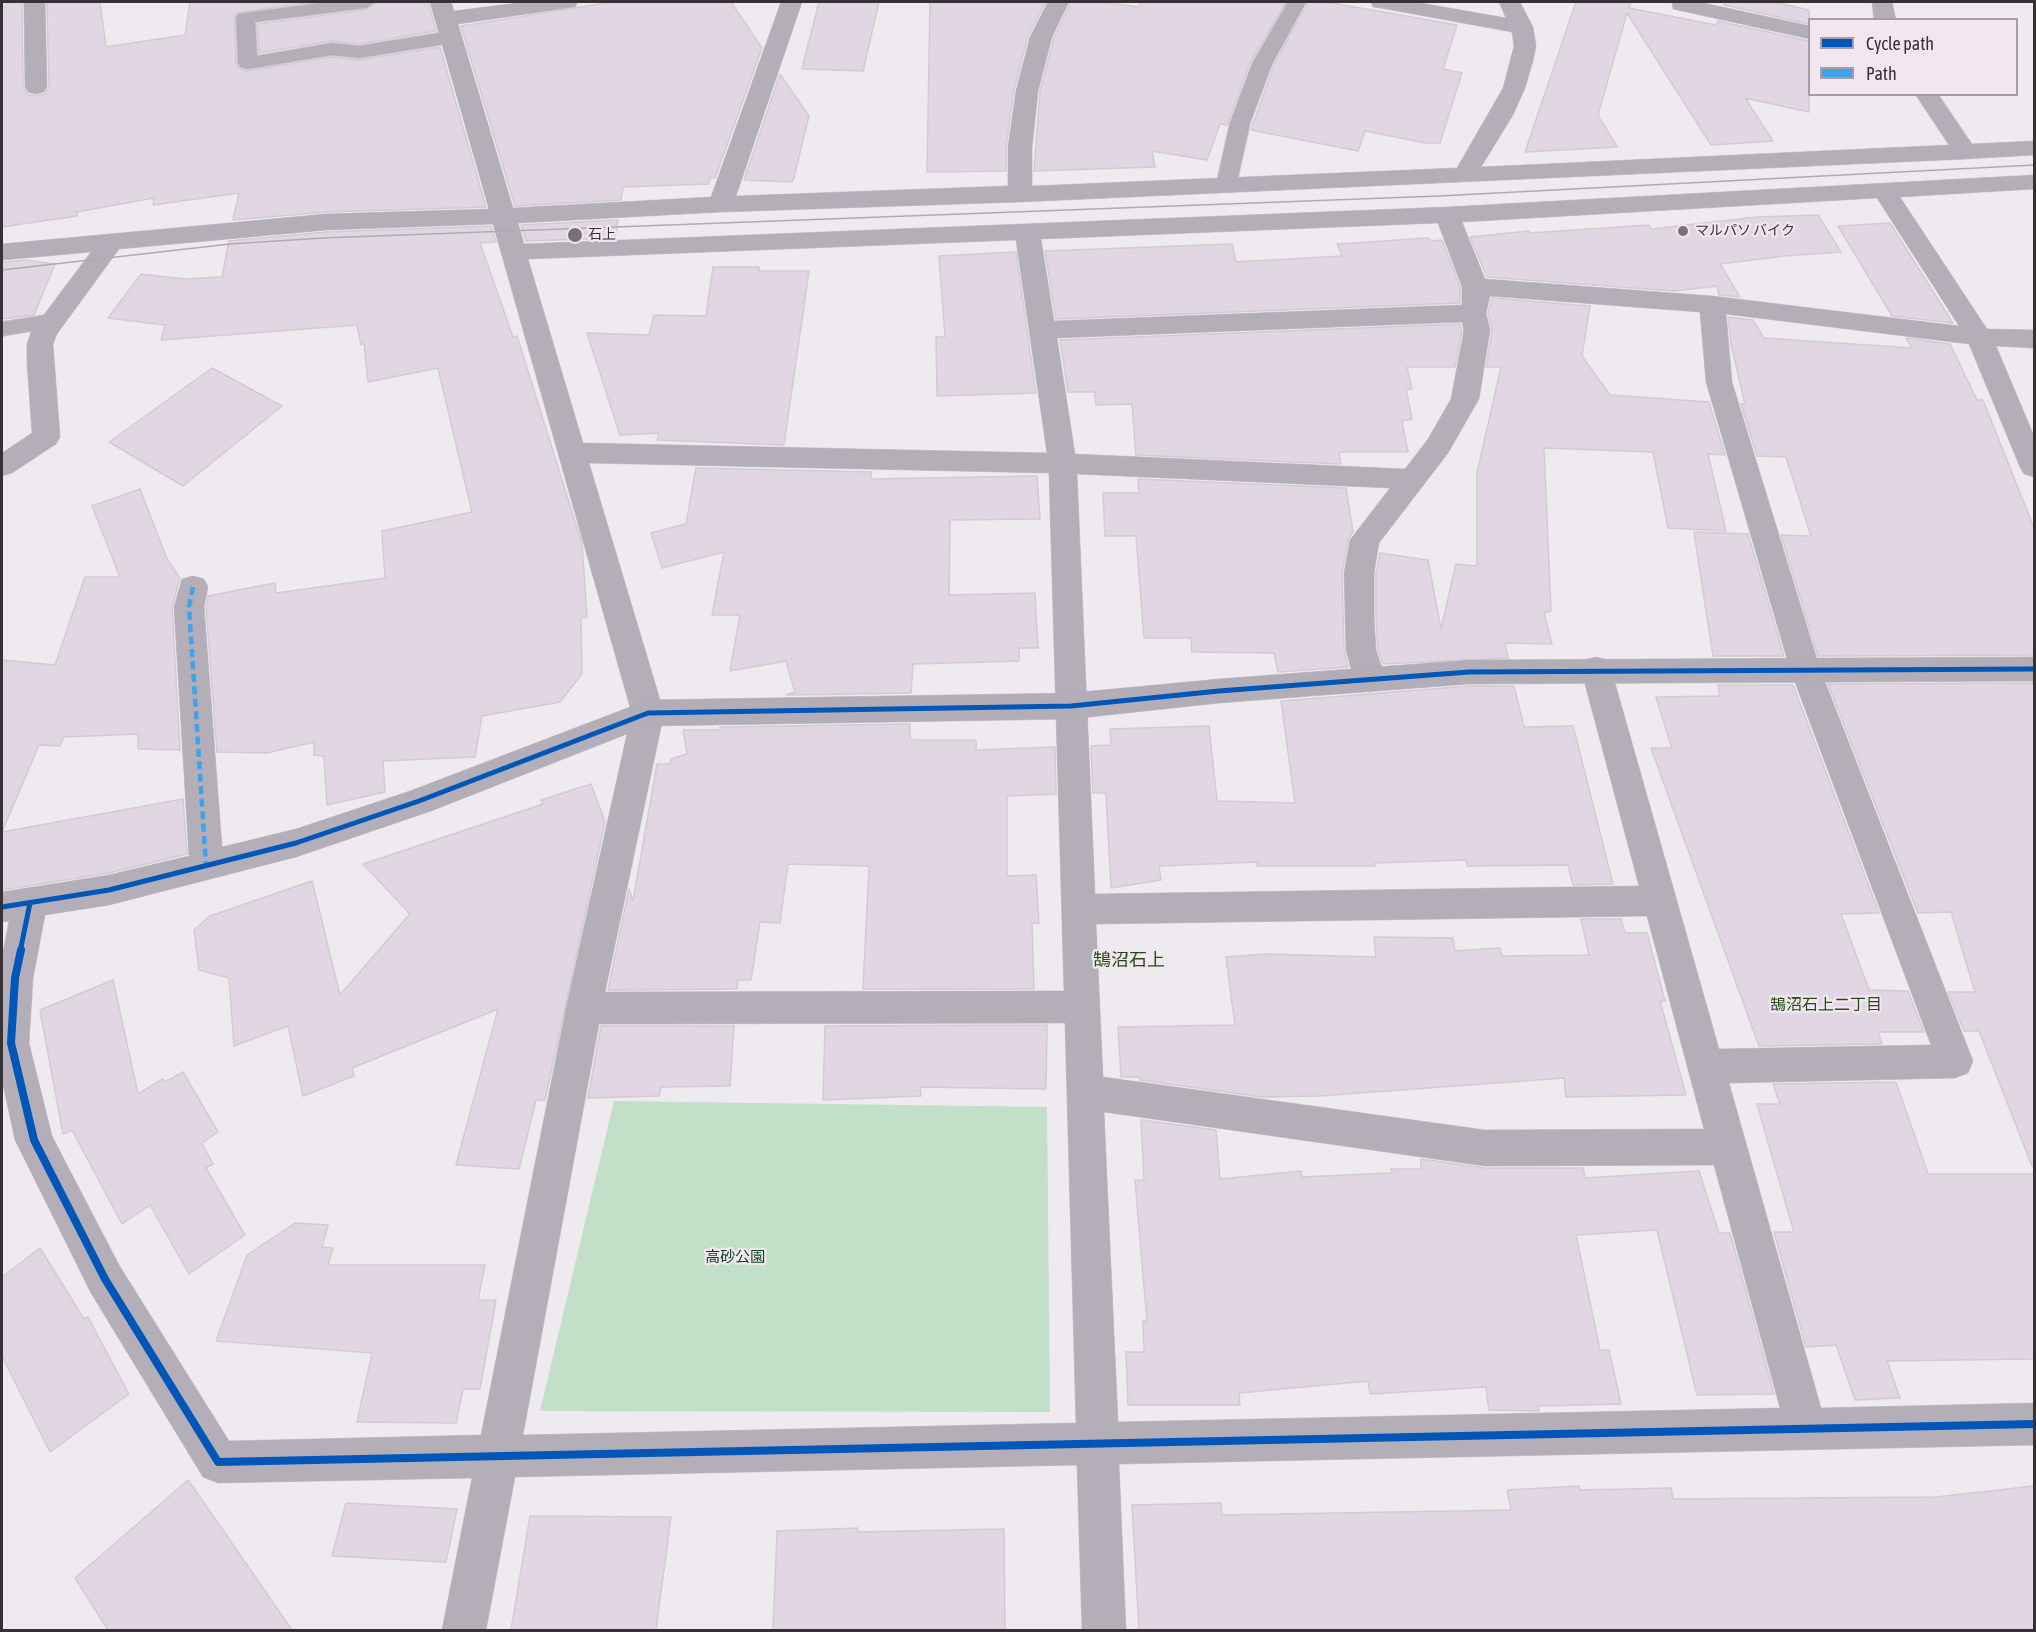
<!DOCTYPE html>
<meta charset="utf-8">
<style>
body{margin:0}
#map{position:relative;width:2036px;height:1632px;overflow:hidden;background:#efeaef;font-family:"Asap Condensed",sans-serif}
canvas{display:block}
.frame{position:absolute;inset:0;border:3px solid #363135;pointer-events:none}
.legend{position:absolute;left:1808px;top:18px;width:210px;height:78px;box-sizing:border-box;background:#f2e7f0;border:2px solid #a79ea5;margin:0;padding:8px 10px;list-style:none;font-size:18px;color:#363135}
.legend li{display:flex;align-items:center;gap:12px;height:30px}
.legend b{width:30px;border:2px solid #a79ea5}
</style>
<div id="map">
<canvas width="2036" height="1632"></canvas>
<div class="frame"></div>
<ul class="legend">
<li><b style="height:8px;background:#0057b8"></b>Cycle path</li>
<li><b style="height:8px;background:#3fa3eb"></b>Path</li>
</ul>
</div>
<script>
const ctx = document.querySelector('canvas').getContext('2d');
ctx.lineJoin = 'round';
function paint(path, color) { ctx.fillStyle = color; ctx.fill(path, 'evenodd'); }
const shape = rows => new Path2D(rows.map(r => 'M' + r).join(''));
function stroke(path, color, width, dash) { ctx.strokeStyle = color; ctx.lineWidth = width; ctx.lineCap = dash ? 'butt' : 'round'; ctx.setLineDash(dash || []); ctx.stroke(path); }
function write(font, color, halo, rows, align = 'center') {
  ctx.font = font + ' "Asap Condensed","Noto Sans JP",sans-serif'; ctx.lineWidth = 4.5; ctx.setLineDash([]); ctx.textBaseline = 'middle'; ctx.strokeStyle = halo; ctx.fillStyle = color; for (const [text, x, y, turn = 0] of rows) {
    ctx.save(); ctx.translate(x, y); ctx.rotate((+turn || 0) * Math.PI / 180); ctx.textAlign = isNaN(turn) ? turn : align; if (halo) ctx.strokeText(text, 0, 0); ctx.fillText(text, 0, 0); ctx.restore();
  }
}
paint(shape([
 [614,1101,1047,1107,1050,1412,540,1411]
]), '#c1e0c7');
const building = shape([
 [2,2,22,2,23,87,27,94,35,96,45,94,49,87,47,2,100,2,106,47,185,35,190,2,315,2,236,13,234,18,236,63,239,68,247,71,332,57,359,60,440,47,486,207,326,212,233,220,239,193,153,205,154,198,77,212,77,216,2,227,2,2],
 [377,2,428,2,436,31,359,44,332,41,259,53,257,24,366,10,377,2],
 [612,2,731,2,762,48,715,178,710,178,709,184,623,187,621,200,515,206,461,26,612,2],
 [819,2,879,2,863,71,802,69,819,2],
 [930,2,1046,2,1028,36,1014,90,1006,147,1006,171,927,172,930,2],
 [1071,2,1099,2,1139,7,1141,2,1286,2,1250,63,1227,125,1220,124,1207,160,1152,151,1155,167,1034,171,1040,91,1054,38,1071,2],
 [1308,2,1326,2,1457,25,1443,69,1462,73,1440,143,1425,143,1365,131,1358,151,1251,130,1274,65,1308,2],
 [1576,2,1631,2,1629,8,1716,25,1718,21,1809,41,1809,112,1745,98,1773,141,1711,145,1627,13,1598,115,1617,147,1525,152,1576,2],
 [1725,2,1773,2,1809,10,1809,24,1724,5,1725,2],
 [780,74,809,116,794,177,792,182,744,180,780,74],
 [1818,215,1841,252,1784,256,1720,264,1740,297,1719,295,1717,286,1674,291,1487,277,1470,237,1529,231,1530,233,1649,225,1651,229,1757,217,1818,215],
 [618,220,615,238,526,241,521,225,618,220],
 [1890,223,1953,323,1892,316,1838,226,1890,223],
 [491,226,496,242,480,243,513,337,517,336,582,544,587,617,581,618,582,674,560,702,482,716,475,757,383,761,385,792,327,805,324,756,314,755,314,742,267,753,217,752,206,607,208,596,275,583,276,593,385,578,382,531,472,512,438,368,368,382,364,343,361,345,357,325,161,340,165,325,108,318,141,274,184,279,222,277,229,241,326,232,491,226],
 [1428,238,1432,241,1442,240,1460,287,1460,303,1056,319,1045,251,1232,244,1236,262,1342,256,1337,244,1428,238],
 [1016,252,1036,393,937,396,936,337,945,337,939,256,1016,252],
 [26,260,55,264,34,315,2,319,2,262,26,260],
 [713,267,759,267,759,271,809,271,784,445,657,440,659,433,620,435,587,333,649,335,654,315,706,316,713,267],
 [1492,298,1590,306,1582,356,1610,395,1709,402,1725,455,1708,454,1726,531,1668,528,1653,452,1544,448,1551,611,1544,613,1552,644,1505,643,1508,658,1383,664,1378,650,1376,617,1376,573,1380,553,1428,560,1441,629,1456,564,1477,566,1477,473,1501,367,1486,367,1492,330,1488,313,1492,298],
 [1728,317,1753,320,1764,338,1912,348,1906,338,1950,344,1977,400,1983,400,2034,528,2034,655,1818,656,1781,535,1811,536,1786,457,1757,456,1741,404,1745,404,1731,344,1728,317],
 [1460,324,1462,330,1455,367,1407,367,1412,389,1406,389,1412,419,1402,421,1408,452,1339,452,1341,464,1136,455,1132,404,1096,405,1095,392,1068,392,1060,340,1460,324],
 [212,368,282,406,183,486,109,442,212,368],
 [696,468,871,472,871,479,1037,476,1040,519,950,520,949,595,1035,593,1038,648,1019,648,1019,661,913,664,911,693,786,695,795,692,786,661,730,671,740,615,712,615,724,552,662,568,651,533,686,524,696,468],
 [1138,479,1346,488,1353,532,1348,540,1342,573,1344,650,1348,667,1278,672,1274,653,1192,652,1191,638,1144,638,1136,536,1105,536,1103,493,1139,493,1138,479],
 [140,489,167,559,180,578,172,607,180,750,138,749,138,734,64,737,60,746,39,745,2,832,183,799,187,854,109,873,2,890,2,660,55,665,85,577,120,577,92,506,140,489],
 [1694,532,1748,534,1784,656,1713,656,1694,532],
 [2034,683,2034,1166,2032,1166,1979,1031,1964,1031,1948,992,1975,992,1951,912,1918,913,1828,684,2034,683],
 [1718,685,1793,685,1879,913,1841,914,1869,990,1908,991,1924,1032,1878,1032,1882,1044,1759,1046,1651,748,1672,748,1656,697,1720,696,1718,685],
 [1469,686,1514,686,1524,727,1573,726,1613,884,1573,885,1568,865,1467,866,1466,860,1375,863,1375,866,1257,866,1257,862,1159,866,1161,880,1111,888,1106,793,1093,793,1091,746,1111,745,1110,729,1209,726,1217,801,1295,803,1281,701,1469,686],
 [910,724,910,738,914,740,976,740,976,750,1055,747,1056,794,1007,796,1007,876,1036,875,1039,923,1032,923,1034,989,863,989,869,866,788,864,780,923,760,922,751,980,738,980,737,989,608,990,629,889,633,901,657,764,670,764,671,759,687,754,683,730,720,730,720,727,910,724],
 [591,784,605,822,545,1100,536,1100,519,1169,456,1165,498,1009,352,1068,354,1076,303,1096,288,1026,234,1046,229,978,199,970,194,930,210,916,312,881,340,995,410,914,363,864,543,804,541,800,591,784],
 [1581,919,1621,919,1625,933,1647,933,1665,1001,1660,1001,1686,1095,1566,1097,1564,1078,1319,1096,1262,1097,1140,1080,1139,1077,1121,1077,1118,1027,1235,1025,1226,957,1267,954,1376,957,1374,937,1453,938,1455,951,1500,948,1502,956,1589,955,1581,919],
 [113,980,138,1094,163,1079,165,1082,183,1072,218,1132,202,1143,213,1164,206,1168,245,1235,189,1274,150,1205,122,1224,72,1130,63,1134,40,1010,113,980],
 [1047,1025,1046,1089,920,1087,921,1096,823,1100,825,1026,1047,1025],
 [601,1026,734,1026,730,1086,661,1087,659,1096,588,1098,601,1026],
 [1896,1082,1928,1174,2034,1174,2034,1359,1887,1361,1900,1398,1855,1400,1836,1345,1806,1347,1774,1232,1794,1232,1757,1104,1780,1104,1773,1084,1896,1082],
 [1141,1120,1216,1130,1220,1179,1301,1171,1302,1177,1392,1173,1391,1169,1421,1169,1421,1159,1485,1168,1583,1168,1585,1178,1699,1171,1719,1233,1730,1233,1774,1394,1697,1395,1657,1230,1576,1235,1600,1350,1609,1350,1621,1404,1538,1406,1539,1411,1489,1410,1486,1387,1370,1394,1368,1381,1239,1393,1240,1405,1128,1405,1126,1352,1144,1352,1143,1321,1147,1321,1135,1180,1144,1180,1141,1120],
 [295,1223,328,1225,322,1247,333,1248,328,1265,485,1265,478,1300,496,1300,480,1389,463,1389,456,1423,357,1422,372,1353,216,1341,247,1255,295,1223],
 [40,1248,84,1319,88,1317,129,1394,50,1452,2,1356,2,1277,40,1248],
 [188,1480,216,1520,292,1630,108,1630,75,1578,188,1480],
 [1579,1486,1580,1490,1671,1488,1673,1499,1936,1497,2034,1486,2034,1630,1139,1630,1132,1505,1221,1503,1222,1515,1511,1510,1507,1490,1579,1486],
 [346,1503,457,1509,446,1562,332,1556,346,1503],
 [530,1516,671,1517,656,1630,511,1630,530,1516],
 [858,1528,858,1532,1004,1529,1005,1630,773,1630,777,1531,858,1528]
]);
paint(building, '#e3d6e4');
stroke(building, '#d0ccd0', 1.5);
const lane = shape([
 [328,2,375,2,366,8,255,22,257,56,332,43,359,46,451,31,460,37,451,43,359,58,332,55,248,69,241,67,238,63,236,18,238,14,328,2],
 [1288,2,1306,2,1272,64,1250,123,1236,186,1233,190,1219,190,1216,186,1230,123,1252,64,1288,2],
 [52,314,60,316,63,321,60,326,2,336,2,322,52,314]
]);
const street = shape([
 [24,2,45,2,47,87,44,92,36,94,28,92,25,87,24,2],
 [430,2,451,2,454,11,525,2,578,2,575,7,567,8,458,24,513,208,711,197,781,2,802,2,736,196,1008,186,1008,147,1016,91,1030,37,1048,2,1069,2,1052,37,1038,91,1032,147,1032,186,1457,168,1503,88,1514,46,1512,32,1381,8,1373,7,1371,2,1415,2,1506,18,1499,2,1520,2,1533,27,1536,46,1533,61,1525,88,1513,115,1481,167,1949,145,1915,94,1938,94,1972,144,2034,141,2034,155,1966,159,1020,202,721,212,518,223,524,244,1447,207,2034,175,2034,189,1900,197,1987,329,2034,330,2034,348,1996,346,2034,436,2034,477,2024,474,2020,467,1969,344,1726,314,1732,382,1820,669,1973,1061,1968,1073,1955,1078,1729,1083,1821,1408,2034,1403,2034,1445,1119,1464,1126,1630,1082,1630,1077,1465,515,1477,486,1630,442,1630,472,1478,218,1483,203,1477,91,1293,15,1140,2,1080,2,958,9,921,2,922,2,892,109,875,189,856,174,607,182,579,193,576,204,579,208,587,204,607,222,847,296,829,410,791,630,707,493,224,326,230,119,249,57,334,53,344,60,437,56,444,12,473,2,476,2,453,32,433,27,363,27,344,31,332,91,252,2,260,2,244,326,214,489,209,430,2],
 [1877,198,1959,326,1712,296,1485,279,1462,222,1877,198],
 [1438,223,1462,287,1462,305,1054,321,1041,239,1438,223],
 [1016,240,1047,453,583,443,528,259,1016,240],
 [1490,296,1700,312,1706,382,1790,669,1931,1045,1719,1049,1611,669,1607,660,1596,657,1585,660,1581,669,1639,886,1095,894,1077,474,1390,488,1350,540,1344,573,1346,650,1354,680,1359,689,1370,692,1381,689,1386,680,1376,650,1374,617,1374,573,1379,543,1448,453,1479,399,1490,330,1486,313,1490,296],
 [1462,322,1464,330,1451,399,1428,439,1405,469,1075,454,1057,338,1462,322],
 [589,463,1049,473,1064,991,605,992,664,713,589,463],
 [627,734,566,1008,481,1435,229,1441,119,1265,52,1136,29,1043,33,978,45,915,109,905,296,857,431,811,627,734],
 [1647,916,1704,1129,1485,1130,1103,1077,1096,924,1647,916],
 [1065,1023,1076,1423,523,1435,599,1024,1065,1023],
 [1104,1112,1485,1166,1714,1165,1780,1408,1118,1422,1104,1112],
 [1672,2,1699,2,1810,26,1810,39,1673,9,1672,2],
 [1872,2,1892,2,1896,20,1874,20,1872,2]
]);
const secondary = shape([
 [2034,657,2034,681,1469,684,1219,703,1071,719,648,726,637,722,632,713,637,704,648,700,1071,693,1219,679,1469,660,2034,657]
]);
stroke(lane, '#c9c6c9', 2);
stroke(street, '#c9c6c9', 1);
stroke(secondary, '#c9c6c9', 1);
paint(lane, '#b4aeb8');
paint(street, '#b4aeb8');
paint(secondary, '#b3adb8');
stroke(shape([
 [2,270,230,244,323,238,1439,196,2034,165]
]), '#afabb2', 1.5);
stroke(shape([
 [193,587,189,607,206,865]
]), '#3fa3eb', 4.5, [8, 4.5]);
stroke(shape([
 [2,907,109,890,296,843,419,801,648,713,1071,706,1219,691,1469,672,2034,669],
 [20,952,30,903]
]), '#0057b8', 5);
stroke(shape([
 [21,950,15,978,11,1043,34,1140,105,1279,218,1462,2034,1424]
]), '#0057b8', 8);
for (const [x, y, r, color] of [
 [1683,231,6,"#777276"],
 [575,235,8,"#777276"]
]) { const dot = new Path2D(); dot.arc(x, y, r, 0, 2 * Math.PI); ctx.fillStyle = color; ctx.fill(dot); stroke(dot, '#f2e7f0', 2); }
write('14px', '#363135', '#f2e7f0', [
 ["マルパソ バイク",1695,231],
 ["石上",588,235]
], 'left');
write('15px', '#0e441f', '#f2e7f0', [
 ["高砂公園",735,1257]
]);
write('16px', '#244d11', '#f2e7f0', [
 ["鵠沼石上二丁目",1826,1005]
]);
write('18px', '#244d11', '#f2e7f0', [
 ["鵠沼石上",1129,960]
]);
</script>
